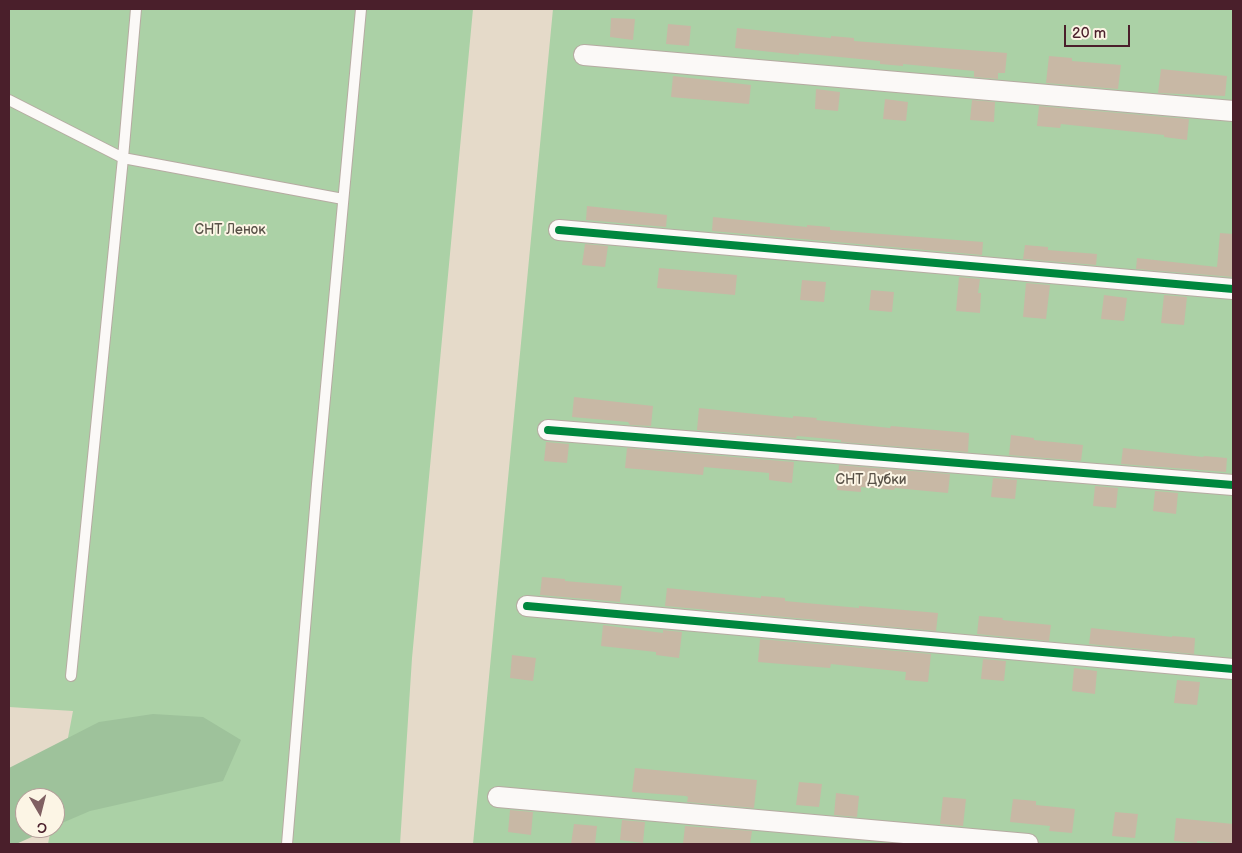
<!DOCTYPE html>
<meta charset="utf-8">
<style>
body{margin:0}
#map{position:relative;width:1242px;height:853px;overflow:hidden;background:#e5dac9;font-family:"Balsamiq Sans",sans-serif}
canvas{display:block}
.frame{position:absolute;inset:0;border:10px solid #4a1f2b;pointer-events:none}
.north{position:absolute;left:15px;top:788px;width:50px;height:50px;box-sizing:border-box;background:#fcf5e5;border:1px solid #b59f9b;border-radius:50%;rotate:172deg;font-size:14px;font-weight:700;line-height:20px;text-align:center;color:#4a1f2b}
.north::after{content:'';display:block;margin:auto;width:18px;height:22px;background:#806062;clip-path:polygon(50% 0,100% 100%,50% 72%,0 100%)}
.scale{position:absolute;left:1064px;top:25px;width:66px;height:22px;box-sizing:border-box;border:2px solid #4a1f2b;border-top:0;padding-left:6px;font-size:15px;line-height:18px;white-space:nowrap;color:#4a1f2b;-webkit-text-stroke:4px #fcf5e5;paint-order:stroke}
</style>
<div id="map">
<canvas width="1242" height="853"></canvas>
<div class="frame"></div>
<div class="north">С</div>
<div class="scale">20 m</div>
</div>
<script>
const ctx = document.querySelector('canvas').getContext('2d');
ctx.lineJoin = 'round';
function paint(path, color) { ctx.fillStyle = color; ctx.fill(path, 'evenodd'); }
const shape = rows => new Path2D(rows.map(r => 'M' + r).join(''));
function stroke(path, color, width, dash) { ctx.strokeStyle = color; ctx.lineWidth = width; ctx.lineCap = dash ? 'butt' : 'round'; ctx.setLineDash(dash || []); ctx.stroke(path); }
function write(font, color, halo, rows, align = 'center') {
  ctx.font = font + ' "Balsamiq Sans",sans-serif'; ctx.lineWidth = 4; ctx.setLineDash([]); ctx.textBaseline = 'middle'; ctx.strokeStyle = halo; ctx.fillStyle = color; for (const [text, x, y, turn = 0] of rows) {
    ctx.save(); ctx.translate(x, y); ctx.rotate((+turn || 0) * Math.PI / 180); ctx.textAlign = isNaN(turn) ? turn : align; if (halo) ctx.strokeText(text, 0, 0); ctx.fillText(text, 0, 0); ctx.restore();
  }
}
paint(shape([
 [9,9,473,9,412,658,400,844,48,844,51,828,55,828,55,807,73,711,9,707],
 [553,9,1233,9,1233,844,473,844]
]), '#abd1a6');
paint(shape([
 [153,714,203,717,241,740,223,781,90,811,55,826,55,798,25,798,25,828,52,828,16,844,9,844,9,768,99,722]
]), '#9ec29b');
paint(shape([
 [611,18,635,19,633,40,610,37],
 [668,24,691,26,689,46,666,44],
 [737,28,831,38,831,36,854,38,854,41,1007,53,1005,73,998,73,998,79,974,77,974,71,903,64,903,66,880,64,880,61,799,53,799,55,735,48],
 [1049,56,1072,58,1072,61,1121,65,1118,89,1046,83],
 [1161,69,1227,76,1225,96,1158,93],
 [673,76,751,85,749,104,671,97],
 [816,89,840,92,838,111,815,109],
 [885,99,908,102,906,121,883,119],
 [972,100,995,102,994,122,970,120],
 [1039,106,1189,119,1187,140,1164,137,1164,135,1061,124,1060,128,1037,126],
 [587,206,667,215,666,227,586,220],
 [713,217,807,227,807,225,830,227,830,230,983,242,982,255,712,231],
 [1220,233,1233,234,1233,277,1136,269,1137,258,1217,267],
 [585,244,608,246,605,267,582,265],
 [1025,245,1048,247,1048,250,1097,254,1096,265,1023,259],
 [659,268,737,275,735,295,657,288],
 [959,277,980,279,978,293,981,293,980,313,956,311],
 [802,280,826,282,824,302,800,300],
 [1026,283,1050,285,1046,319,1023,317],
 [871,290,894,292,892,312,869,310],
 [1104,295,1127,298,1124,321,1101,319],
 [1164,295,1187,297,1184,325,1161,323],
 [574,397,653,406,651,426,630,425,628,422,572,417],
 [699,408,793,418,793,416,817,418,816,420,890,428,891,426,969,433,968,452,841,442,841,440,797,436,796,438,697,430],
 [1011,435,1034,438,1034,440,1083,445,1081,461,1009,455],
 [546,442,569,444,567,463,544,461],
 [627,448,794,462,792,483,769,480,769,473,704,467,703,475,625,468],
 [1123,448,1203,457,1204,456,1227,458,1226,472,1121,464],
 [839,465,950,474,948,493,895,488,894,490,861,487,861,492,837,490],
 [993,478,1017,480,1015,499,991,497],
 [1095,486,1118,488,1116,508,1093,506],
 [1155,491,1178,493,1176,514,1153,511],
 [542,577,565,579,565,581,622,586,620,602,540,595],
 [667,588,761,598,761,596,785,598,785,601,859,608,859,606,938,613,936,631,665,606],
 [979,616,1003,618,1002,620,1051,625,1049,641,977,634],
 [603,625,663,633,663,630,682,632,679,658,656,655,656,652,601,646],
 [1091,628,1172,637,1172,636,1195,638,1194,654,1089,644],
 [760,639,931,654,928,682,905,680,906,672,831,664,830,668,758,662],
 [512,655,536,658,533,681,510,678],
 [983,659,1006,661,1004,681,981,679],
 [1074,668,1097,671,1095,694,1072,691],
 [1177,680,1200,682,1197,705,1174,703],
 [635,768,757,780,754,808,687,802,688,797,686,796,632,792],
 [799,782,822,784,819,807,796,805],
 [836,793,859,796,857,817,834,815],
 [943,797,966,799,963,826,940,824],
 [1013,799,1036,801,1036,805,1075,809,1072,833,1049,831,1050,826,1010,822],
 [510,810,533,812,531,835,508,832],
 [1115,812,1138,814,1135,838,1112,836],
 [1176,818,1233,824,1233,844,1197,841,1197,843,1174,841],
 [622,820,645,822,643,843,620,840],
 [574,824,597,826,595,844,571,844],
 [685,826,752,831,750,844,683,844]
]), '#c8b8a5');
const lane = shape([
 [9,100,123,158,343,199],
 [71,676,123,158,136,9],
 [287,844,317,484,361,9]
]);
const street = shape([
 [584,55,1233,111],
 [559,230,1233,289],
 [548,430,1233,485],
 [527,606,1233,669],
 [498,797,1028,844]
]);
stroke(lane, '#b6aba2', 12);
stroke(street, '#b6aba2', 22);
stroke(lane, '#fbf9f7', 10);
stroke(street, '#fbf9f7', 20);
stroke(shape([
 [559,230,1233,289],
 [548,430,1233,485],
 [527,606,1233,669]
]), '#00873e', 8);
write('14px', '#595248', '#fcf5e5', [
 ["СНТ Ленок",230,230],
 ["СНТ Дубки",871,480]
]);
</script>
